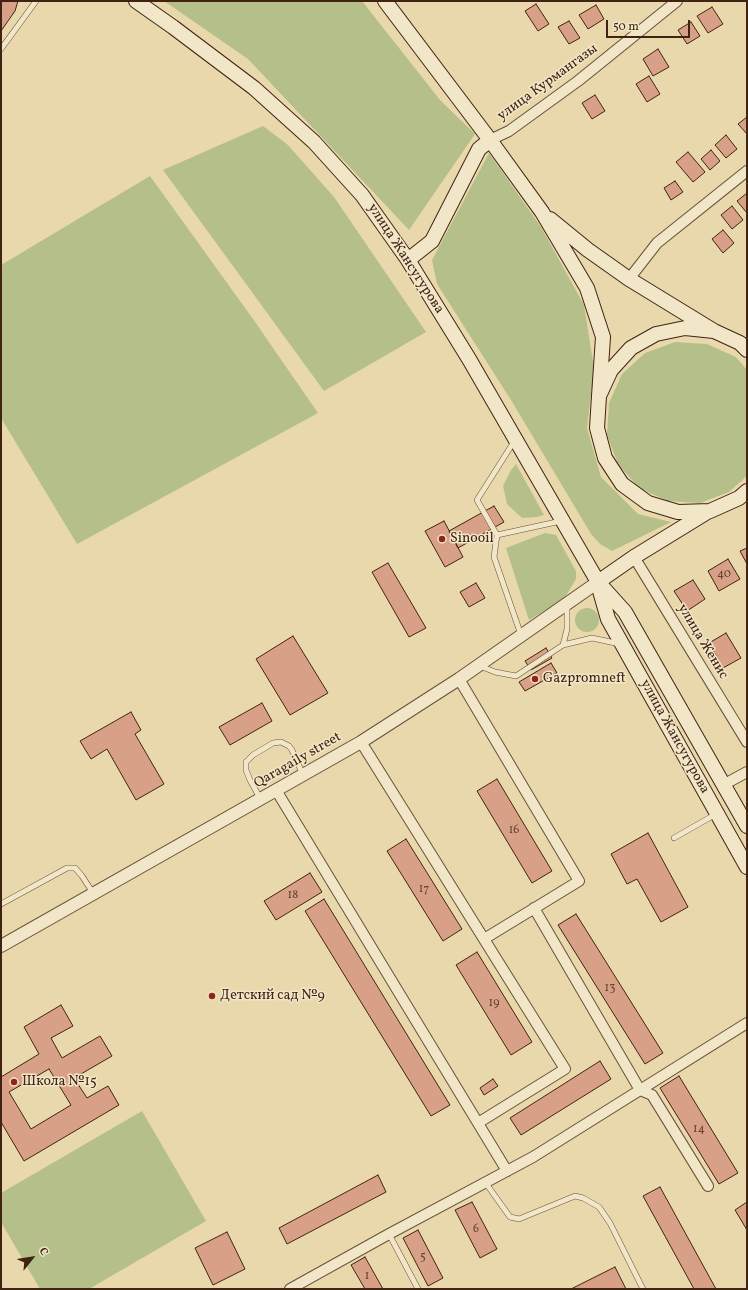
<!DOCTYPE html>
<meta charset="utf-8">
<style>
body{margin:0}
#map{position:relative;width:748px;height:1290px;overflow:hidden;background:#e9d8ab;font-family:Vollkorn,serif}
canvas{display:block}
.frame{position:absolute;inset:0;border:2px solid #402313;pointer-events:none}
.north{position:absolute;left:12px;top:1238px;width:40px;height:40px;-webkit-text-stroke:3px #f1e6c8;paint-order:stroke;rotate:60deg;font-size:11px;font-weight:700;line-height:16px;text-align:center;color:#402313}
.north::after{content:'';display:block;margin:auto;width:14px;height:18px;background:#402313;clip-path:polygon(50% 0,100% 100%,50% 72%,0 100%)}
.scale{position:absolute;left:606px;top:20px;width:84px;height:18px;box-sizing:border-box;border:2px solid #402313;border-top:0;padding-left:5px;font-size:12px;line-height:14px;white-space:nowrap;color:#402313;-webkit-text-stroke:3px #f1e6c8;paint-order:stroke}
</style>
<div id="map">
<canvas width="748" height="1290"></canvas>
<div class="frame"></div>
<div class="north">С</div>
<div class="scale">50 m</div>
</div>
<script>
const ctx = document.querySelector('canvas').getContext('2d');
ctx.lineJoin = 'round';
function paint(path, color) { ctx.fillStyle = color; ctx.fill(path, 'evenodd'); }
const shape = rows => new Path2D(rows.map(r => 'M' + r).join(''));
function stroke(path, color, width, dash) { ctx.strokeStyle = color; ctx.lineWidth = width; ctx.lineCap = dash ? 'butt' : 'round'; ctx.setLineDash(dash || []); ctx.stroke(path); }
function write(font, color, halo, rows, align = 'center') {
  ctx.font = font + ' Vollkorn,serif'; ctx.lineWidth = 3; ctx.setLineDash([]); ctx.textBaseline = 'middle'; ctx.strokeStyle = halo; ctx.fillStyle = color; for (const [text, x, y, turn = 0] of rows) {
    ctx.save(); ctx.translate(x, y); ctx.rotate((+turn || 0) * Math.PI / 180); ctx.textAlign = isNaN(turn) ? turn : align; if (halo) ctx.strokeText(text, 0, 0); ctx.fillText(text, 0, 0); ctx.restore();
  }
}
paint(shape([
 [164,1,362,1,440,100,475,134,409,230,248,59],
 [263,126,288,145,334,197,426,332,324,391,163,170],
 [489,153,541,227,584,305,594,368,587,428,601,477,638,514,671,522,612,551,600,544,591,534,511,400,437,284,432,260],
 [150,176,253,319,318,413,77,544,1,418,1,265],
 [675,342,707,344,736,357,747,370,747,476,729,492,700,503,668,501,639,488,618,464,607,435,609,403,622,374,645,353],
 [516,464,544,515,537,517,522,518,507,504,503,486,511,470],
 [545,533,556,535,576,571,576,579,564,599,529,620,506,548],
 '575 620a12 12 0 1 1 24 0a12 12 0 1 1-24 0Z',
 [142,1111,206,1221,89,1289,40,1289,1,1222,1,1193]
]), '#b5bf8a');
const building = shape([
 [1,1,18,1,15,11,1,31,1,1],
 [536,4,549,24,538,31,525,11,536,4],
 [596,5,604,19,588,29,579,15,596,5],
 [712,7,723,24,708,33,697,16,712,7],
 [569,21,580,38,569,44,558,27,569,21],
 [691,22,700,36,687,44,678,30,691,22],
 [658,49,669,67,653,76,643,59,658,49],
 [649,76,660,94,647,102,636,84,649,76],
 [595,95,605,111,592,119,582,103,595,95],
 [747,117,747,134,738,124,747,117],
 [726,135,737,149,726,158,715,145,726,135],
 [711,150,720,161,710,170,701,159,711,150],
 [688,152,705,172,693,182,676,162,688,152],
 [675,181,683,192,671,200,664,188,675,181],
 [747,193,747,213,737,201,747,193],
 [732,206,743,220,732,229,721,215,732,206],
 [723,230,734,243,723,253,712,239,723,230],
 [494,506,504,522,458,548,449,531,494,506],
 [444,521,463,557,445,567,425,531,444,521],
 [747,548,747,564,740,551,747,548],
 [728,559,740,579,719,591,708,571,728,559],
 [388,563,426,628,409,637,372,572,388,563],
 [693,580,705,599,687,611,674,591,693,580],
 [476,583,485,598,469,607,460,592,476,583],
 [726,633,741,658,723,668,709,643,726,633],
 [293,636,328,693,290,715,256,659,293,636],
 [546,648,552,658,531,670,525,661,546,648],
 [551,663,557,673,525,691,519,682,551,663],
 [262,703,272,721,230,745,219,727,262,703],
 [131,712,141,730,135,734,164,784,136,800,107,749,91,759,80,741,131,712],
 [497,779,552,871,532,883,477,791,497,779],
 [648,833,688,907,661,922,637,879,627,884,611,854,648,833],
 [406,839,462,929,443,941,387,851,406,839],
 [310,873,322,892,276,920,264,901,310,873],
 [324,899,450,1105,431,1116,305,911,324,899],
 [576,914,663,1053,645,1064,558,925,576,914],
 [477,952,532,1042,511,1055,456,965,477,952],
 [61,1005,73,1026,51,1038,62,1058,100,1036,112,1056,74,1078,87,1098,108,1086,119,1105,24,1161,1,1122,1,1077,39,1054,24,1027,61,1005],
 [49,1069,71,1105,31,1129,9,1092,49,1069],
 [600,1061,611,1079,521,1135,510,1118,600,1061],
 [679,1076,738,1173,719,1184,660,1088,679,1076],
 [493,1079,498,1086,484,1095,480,1088,493,1079],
 [378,1175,386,1192,287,1244,279,1228,378,1175],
 [660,1187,716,1289,694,1289,643,1196,660,1187],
 [472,1202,497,1249,480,1258,455,1210,472,1202],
 [747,1202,747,1230,735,1210,747,1202],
 [418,1230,443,1278,428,1286,403,1238,418,1230],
 [227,1232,245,1269,213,1285,195,1248,227,1232],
 [365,1257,383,1289,365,1289,351,1265,365,1257],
 [615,1267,626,1289,571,1289,615,1267]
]);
paint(building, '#d8a187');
stroke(building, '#402313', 1);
const service = shape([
 [1,49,36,1],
 [515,440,477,500,497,535,561,521],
 [497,535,494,557,521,635],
 [563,645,567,629,567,605],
 [480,666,495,672,516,676,563,645,592,638,620,644],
 [260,798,250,780,246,770,246,762,253,755,273,743,281,742,289,746,292,750,303,775],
 [674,838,716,814],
 [1,904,67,868,75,868,82,876,93,893],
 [485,1182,510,1217,519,1219,575,1196,583,1198,599,1207,610,1223,643,1289],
 [389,1234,418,1289]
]);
const minor = shape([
 [490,140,509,131,578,81,677,1],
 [629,279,657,243,747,171],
 [634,557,747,742],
 [459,679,579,881,484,939],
 [361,742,565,1069,478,1123],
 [723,785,747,772],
 [276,790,507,1171],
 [534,908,640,1090,652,1095,708,1186],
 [290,1289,389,1234,533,1157,747,1023]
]);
const tertiary = shape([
 [1,946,361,742,459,679,598,582]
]);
const secondary = shape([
 [136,1,173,27,254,88,314,142,362,195,408,260,469,359,598,582,625,612,747,826],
 [385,1,490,140,542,212,587,288,603,337,599,396],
 [550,219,588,250,629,279,714,331,740,343,747,350],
 [408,260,432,241,479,149,490,140],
 [714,331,685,328,656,334,631,348,611,370,599,396,597,428,605,458,622,484,648,503,678,512,710,511,739,498,747,491],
 [598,582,634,557,709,511],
 [598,584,608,619,747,867]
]);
stroke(service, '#6a5039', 6);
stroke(minor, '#6a5039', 12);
stroke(tertiary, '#6a5039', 14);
stroke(secondary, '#402313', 16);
stroke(service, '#f1e6c8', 5);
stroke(minor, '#f1e6c8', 10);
stroke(tertiary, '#f1e6c8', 12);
stroke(secondary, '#f1e6c8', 14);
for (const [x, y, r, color] of [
 [442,539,4,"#8f2418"],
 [535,679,4,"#8f2418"],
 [212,996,4,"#8f2418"],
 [14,1082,4,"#8f2418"]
]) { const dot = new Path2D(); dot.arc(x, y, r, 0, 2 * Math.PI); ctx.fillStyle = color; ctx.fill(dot); stroke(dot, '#f1e6c8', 1.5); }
write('12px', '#664230', null, [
 ["40",724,575],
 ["16",514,831],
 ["17",424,890],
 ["18",293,896],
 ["13",610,989],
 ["19",494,1004],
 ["14",699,1130],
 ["6",476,1230],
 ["5",423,1258],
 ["1",367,1277]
]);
write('14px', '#402313', '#f1e6c8', [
 ["улица Курмангазы",548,83,-36],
 ["улица Жансугурова",405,259,57],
 ["улица Женис",702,642,59],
 ["улица Жансугурова",674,737,61],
 ["Qaragaily street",298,761,-30]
]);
write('14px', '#402313', '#f1e6c8', [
 ["Sinooil",450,539],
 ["Gazpromneft",543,679],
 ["Детский сад №9",220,996],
 ["Школа №15",22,1082]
], 'left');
</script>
